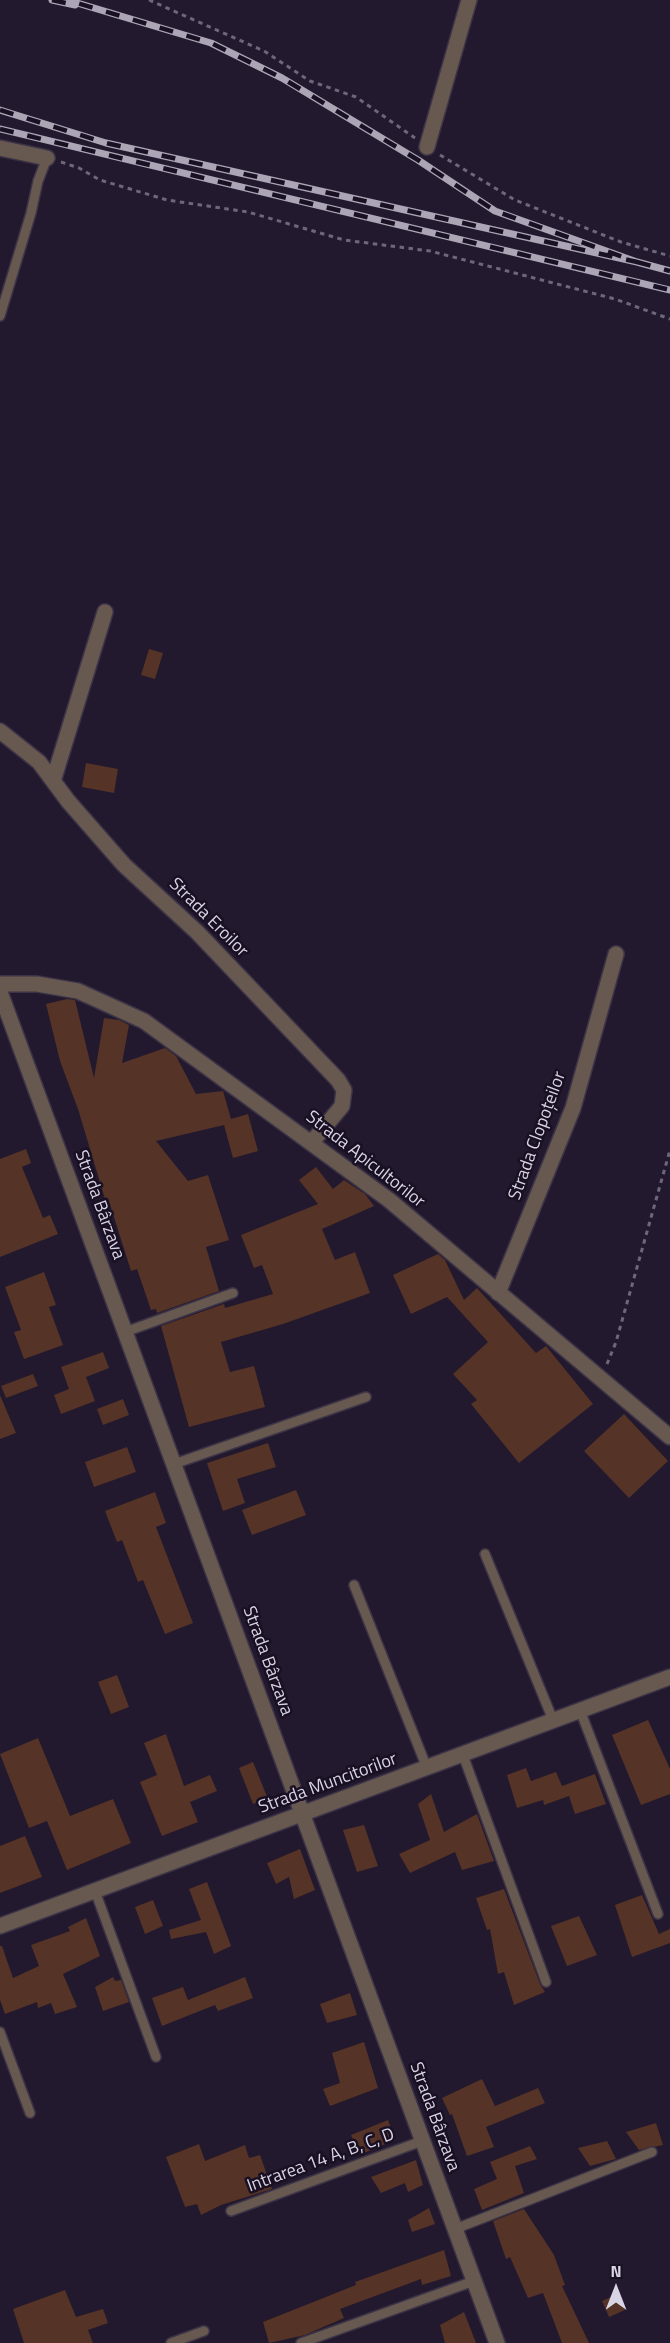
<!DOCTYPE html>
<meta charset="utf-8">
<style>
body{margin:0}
#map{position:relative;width:670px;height:2343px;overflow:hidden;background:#22192e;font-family:"Titillium Web",sans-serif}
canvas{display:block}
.north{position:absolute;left:586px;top:2259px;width:60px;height:60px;-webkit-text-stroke:4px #191024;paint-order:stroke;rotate:0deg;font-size:16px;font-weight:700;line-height:24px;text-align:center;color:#d9d4e3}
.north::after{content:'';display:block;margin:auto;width:21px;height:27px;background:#d9d4e3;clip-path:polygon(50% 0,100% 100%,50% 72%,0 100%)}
</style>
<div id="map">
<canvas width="670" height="2343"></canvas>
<div class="north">N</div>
</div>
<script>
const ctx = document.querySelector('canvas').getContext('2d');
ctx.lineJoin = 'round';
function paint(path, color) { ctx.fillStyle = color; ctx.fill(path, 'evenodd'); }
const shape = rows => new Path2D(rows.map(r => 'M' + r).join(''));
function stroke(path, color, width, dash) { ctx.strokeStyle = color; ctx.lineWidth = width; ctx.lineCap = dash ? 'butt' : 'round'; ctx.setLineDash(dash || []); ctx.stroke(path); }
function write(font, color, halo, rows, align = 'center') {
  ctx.font = font + ' "Titillium Web",sans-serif'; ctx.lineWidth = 5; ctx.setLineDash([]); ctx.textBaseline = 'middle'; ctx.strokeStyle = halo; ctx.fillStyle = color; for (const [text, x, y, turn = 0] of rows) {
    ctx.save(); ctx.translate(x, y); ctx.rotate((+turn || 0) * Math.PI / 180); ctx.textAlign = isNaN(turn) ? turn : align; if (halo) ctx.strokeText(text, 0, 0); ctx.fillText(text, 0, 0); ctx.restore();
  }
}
paint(shape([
 [149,649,163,653,155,679,141,675],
 [86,763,118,769,114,793,82,787],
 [67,999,75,1000,94,1078,104,1018,119,1020,129,1025,122,1063,165,1048,176,1056,196,1094,223,1091,231,1119,248,1114,258,1151,233,1158,224,1125,156,1141,188,1181,208,1175,229,1240,206,1247,219,1291,157,1313,156,1309,151,1310,137,1269,131,1271,108,1198,105,1199,78,1109,60,1061,46,1004],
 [26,1149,31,1163,22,1167,43,1218,50,1215,58,1234,0,1257,0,1159],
 [316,1167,333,1189,344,1180,365,1194,374,1206,322,1229,335,1260,355,1252,370,1293,283,1324,221,1342,230,1372,254,1366,265,1407,189,1427,161,1326,224,1304,225,1308,273,1294,262,1265,254,1268,241,1235,318,1204,299,1180],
 [438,1254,445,1260,464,1300,477,1288,536,1353,546,1346,593,1404,519,1463,471,1404,477,1400,453,1374,488,1342,447,1297,411,1314,393,1275],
 [44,1272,56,1305,49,1307,63,1345,24,1359,14,1332,21,1330,5,1287],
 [103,1352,109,1368,86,1377,95,1401,61,1414,54,1395,69,1389,61,1367],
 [33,1374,38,1386,6,1398,1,1386],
 [0,1395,16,1433,0,1439],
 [123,1399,129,1415,103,1425,97,1409],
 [624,1414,668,1461,629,1498,584,1451],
 [268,1443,276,1467,237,1479,245,1503,223,1511,207,1463],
 [127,1447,136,1472,94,1487,85,1462],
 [296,1490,306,1515,252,1535,242,1510],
 [155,1492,166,1523,156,1527,193,1623,165,1634,143,1580,138,1582,122,1540,117,1542,105,1511],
 [117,1675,129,1707,111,1714,98,1682],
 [648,1720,670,1769,670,1794,641,1805,612,1735],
 [166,1734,184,1786,210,1775,217,1791,190,1802,198,1822,162,1836,140,1782,157,1775,144,1743],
 [38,1738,70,1816,113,1799,131,1843,67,1870,47,1821,29,1828,0,1754],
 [253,1762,268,1799,253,1804,239,1768],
 [526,1768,531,1781,556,1772,562,1786,595,1774,606,1804,575,1814,569,1796,544,1805,543,1800,517,1808,507,1775],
 [431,1794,444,1832,477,1814,494,1861,462,1870,455,1852,410,1873,399,1854,430,1840,418,1804],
 [364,1825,378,1866,357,1872,343,1830],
 [25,1836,42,1877,0,1893,0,1846],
 [300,1849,315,1890,294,1899,289,1877,276,1884,267,1863],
 [207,1882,231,1946,214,1954,206,1932,171,1939,169,1930,201,1920,189,1889],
 [504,1889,540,1984,545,1992,514,2005,504,1972,498,1974,490,1929,487,1930,476,1898],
 [642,1895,659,1934,670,1929,670,1943,632,1957,615,1905],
 [153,1900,163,1926,145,1934,135,1907],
 [579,1916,597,1955,567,1966,551,1926],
 [86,1918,100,1956,63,1974,77,2007,55,2014,51,2003,38,2008,37,2002,5,2014,0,2000,0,1946,2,1946,13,1978,39,1966,31,1945,70,1931,68,1927],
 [113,1977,115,1981,121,1980,129,2002,103,2011,95,1987],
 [245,1977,253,1998,218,2011,215,2005,162,2026,152,1998,183,1987,188,2000],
 [350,1993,357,2015,327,2023,320,2004],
 [364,2042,378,2088,330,2106,323,2089,340,2083,332,2053],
 [482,2079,495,2106,538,2088,545,2103,486,2127,494,2147,467,2156,452,2114,450,2115,442,2098],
 [388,2120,395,2140,359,2155,351,2135],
 [656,2123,663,2145,639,2150,626,2132],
 [607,2141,616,2159,590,2166,578,2148],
 [199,2144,205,2161,245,2145,249,2158,260,2155,272,2189,221,2205,201,2215,197,2204,185,2207,166,2157],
 [530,2146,537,2159,515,2166,524,2193,482,2210,474,2189,497,2179,490,2162],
 [416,2160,423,2185,408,2192,405,2183,381,2193,371,2177],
 [429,2208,435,2224,412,2232,408,2220],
 [524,2209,554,2255,565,2285,562,2286,589,2343,562,2343,543,2293,528,2298,510,2257,506,2259,493,2221],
 [444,2250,451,2276,422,2285,421,2279,340,2309,344,2318,305,2335,269,2343,263,2322,356,2285,355,2282],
 [65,2290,76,2317,103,2309,108,2323,88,2330,93,2343,24,2343,13,2309],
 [618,2294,625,2310,609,2317,602,2301],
 [464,2312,476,2343,445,2343,440,2325]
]), '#553326');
const service = shape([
 [0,316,31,213,38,181,47,158],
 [125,1332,233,1293],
 [174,1464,366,1397],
 [485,1554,553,1720],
 [354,1585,427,1768],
 [580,1710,658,1914],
 [463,1755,546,1982],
 [95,1891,156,2057],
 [0,2032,30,2113],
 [231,2211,422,2141],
 [455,2229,652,2152],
 [171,2343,204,2331],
 [301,2343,474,2281]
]);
const minor = shape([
 [427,147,469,0],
 [0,148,47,158],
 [0,731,39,762,68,801,124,865,197,932,338,1080,344,1090,342,1106,312,1142],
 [54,778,105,612],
 [0,984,37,984,78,991,144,1021,389,1200,670,1437],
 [0,992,497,2343],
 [498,1293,573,1108,616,954],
 [0,1926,670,1677]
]);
stroke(service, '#3c3347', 12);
stroke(minor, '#3c3347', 18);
stroke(shape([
 [149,0,264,51,310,81,356,97,415,138],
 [440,155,515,200,621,242,670,256],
 [61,162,79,168,100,180,167,200,248,212,344,240,430,251,615,299,670,319],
 [607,1364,616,1342,670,1150]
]), '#6e6779', 3, [4.5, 4.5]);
stroke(service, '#67594f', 9);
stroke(minor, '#67594f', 15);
const rail = shape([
 [52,0,75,5],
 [0,110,106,143,637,262,495,211,418,160,282,78,211,43,67,0],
 [0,129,670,290],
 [637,262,670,271]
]);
stroke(rail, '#aba5b6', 7);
stroke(rail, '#191024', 4.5, [14]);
write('18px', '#d9d4e3', '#191024', [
 ["Strada Eroilor",208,918,45],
 ["Strada Clopoțeilor",538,1136,-70],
 ["Strada Apicultorilor",365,1160,38],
 ["Strada Bârzava",99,1205,70],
 ["Strada Bârzava",267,1661,70],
 ["Strada Muncitorilor",328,1784,-20],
 ["Strada Bârzava",434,2117,70],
 ["Intrarea 14 A, B, C, D",321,2161,-20]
]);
</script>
